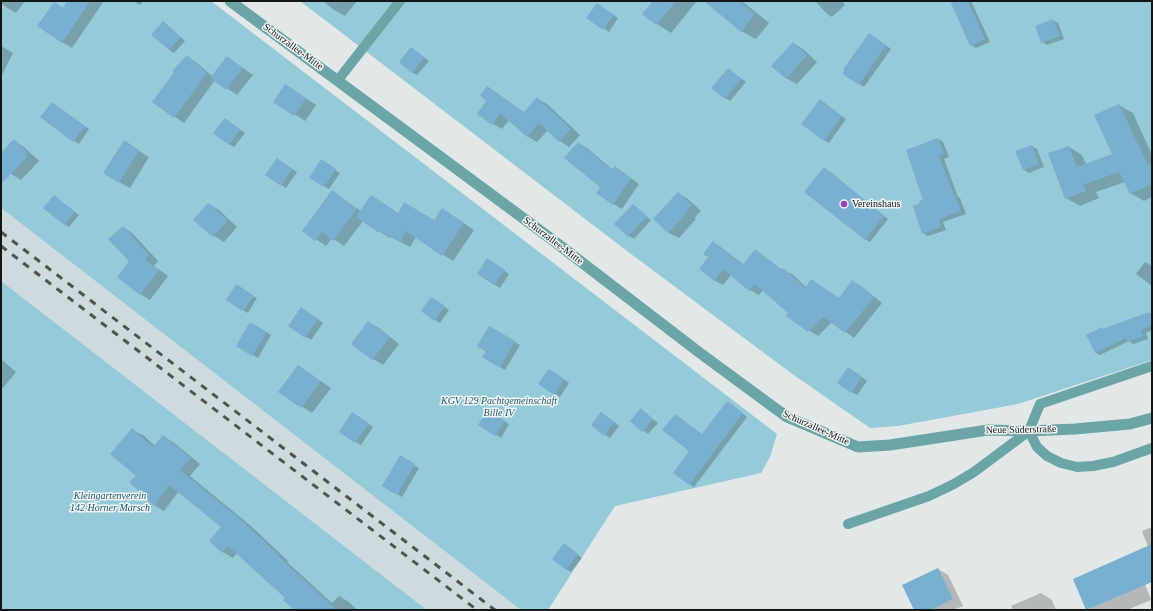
<!DOCTYPE html>
<meta charset="utf-8">
<style>
body{margin:0}
#map{position:relative;width:1153px;height:611px;overflow:hidden;background:#e2e7e8;font-family:"Times New Roman",serif}
canvas{display:block}
.frame{position:absolute;inset:0;border:2px solid #141616;pointer-events:none}
</style>
<div id="map">
<canvas width="1153" height="611"></canvas>
<div class="frame"></div>
</div>
<script>
const ctx = document.querySelector('canvas').getContext('2d');
ctx.lineJoin = 'round';
function paint(path, color) { ctx.fillStyle = color; ctx.fill(path, 'evenodd'); }
const shape = rows => new Path2D(rows.map(r => 'M' + r).join(''));
function stroke(path, color, width, dash) { ctx.strokeStyle = color; ctx.lineWidth = width; ctx.lineCap = dash ? 'butt' : 'round'; ctx.setLineDash(dash || []); ctx.stroke(path); }
function write(font, color, halo, rows, align = 'center') {
  ctx.font = font + ' "Times New Roman",serif'; ctx.lineWidth = 3; ctx.setLineDash([]); ctx.textBaseline = 'middle'; ctx.strokeStyle = halo; ctx.fillStyle = color; for (const [text, x, y, turn = 0] of rows) {
    ctx.save(); ctx.translate(x, y); ctx.rotate((+turn || 0) * Math.PI / 180); ctx.textAlign = isNaN(turn) ? turn : align; if (halo) ctx.strokeText(text, 0, 0); ctx.fillText(text, 0, 0); ctx.restore();
  }
}
paint(shape([
 [1,208,521,610,427,610,1,281]
]), '#cddade');
paint(shape([
 [1,1,211,1,777,434,770,457,761,473,615,506,548,610,521,610,1,208],
 [300,1,1152,1,1152,360,1018,404,898,426,870,428,791,373,627,251],
 [1,281,427,610,1,610]
]), '#95cad8');
paint(shape([
 [1,1,25,1,16,13,6,7,1,3],
 [68,1,104,1,72,48,62,42,63,8],
 [133,1,143,1,140,5],
 [323,1,357,1,345,16,334,10],
 [655,1,697,1,671,33,657,24,644,14],
 [705,1,742,1,769,23,756,39,741,31],
 [815,1,842,1,845,5,832,17,827,14],
 [951,1,971,1,990,42,976,48,971,45],
 [602,7,618,18,609,32,588,18],
 [1053,20,1058,23,1064,39,1047,45,1042,42],
 [163,22,185,41,174,53,169,50],
 [869,34,891,49,864,87,843,73],
 [793,43,803,49,817,62,797,84,786,78],
 [1,46,13,53,2,75,1,75],
 [412,48,429,61,417,75,412,72],
 [187,56,196,62,212,76,227,57,253,75,237,95,215,80,184,123,153,102],
 [728,69,746,82,730,101,725,98],
 [286,85,316,105,305,121,274,101],
 [488,87,525,113,538,99,547,104,580,135,569,147,560,141,548,130,537,142,527,136,509,120,502,129,493,124],
 [52,103,89,129,79,144,74,141],
 [825,104,846,119,829,143,824,140],
 [1119,105,1133,113,1152,155,1152,197,1144,201,1130,193,1125,182,1096,192,1099,198,1080,206,1066,198,1069,147,1082,155,1086,164,1113,155],
 [225,119,245,133,234,147,229,144],
 [938,139,943,142,949,157,944,159,958,197,960,198,966,214,943,222,946,230,928,236,923,233,925,200],
 [14,141,24,147,39,161,21,180,11,174,1,165,1,154],
 [578,143,587,148,613,170,624,173,639,184,622,209,613,204,601,187],
 [1032,146,1037,149,1044,167,1029,173,1024,170],
 [134,148,149,157,130,188,119,182],
 [282,162,297,172,286,188,281,185],
 [327,164,340,173,329,189,324,186],
 [829,171,888,219,870,242,865,239],
 [332,192,361,211,372,196,399,214,435,221,453,216,474,230,453,261,416,237,410,247,391,237,390,238,363,221,344,246,332,238,326,246,303,230],
 [678,193,688,199,701,211,694,218,696,219,679,238,669,233,655,219],
 [54,196,79,215,69,227,64,224],
 [208,204,219,210,237,227,224,242,214,236],
 [633,205,651,220,634,239,629,236],
 [123,227,132,233,158,261,154,266,168,276,150,300,140,294,130,261],
 [714,243,722,248,744,265,755,250,764,256,782,270,792,274,806,287,840,299,853,282,862,287,882,303,854,338,832,322,818,336,788,316,789,313,763,290,759,295,750,290,731,275,723,285,714,280,709,257],
 [1145,262,1152,266,1152,286,1136,274],
 [493,263,509,274,500,288,478,274],
 [253,296,257,298,248,313,243,310],
 [437,301,449,310,440,323,435,320],
 [306,311,323,323,311,340,289,325],
 [1149,313,1152,315,1152,330,1146,333,1148,339,1133,344,1129,341,1100,355,1095,352,1102,328,1104,330],
 [368,322,379,328,399,344,383,365,373,359,352,344],
 [251,323,271,335,258,358,237,345],
 [489,327,520,345,505,370,484,357,487,351],
 [1,359,16,372,3,388,1,386],
 [298,366,331,388,312,413,279,392],
 [854,371,867,381,857,395,838,383],
 [554,373,569,383,560,397,555,394],
 [732,405,747,417,694,487,689,484,703,435],
 [641,410,658,423,648,434,631,421],
 [493,414,509,424,501,438,480,424],
 [356,416,373,427,361,445,340,432],
 [606,416,619,426,610,438,605,435],
 [132,430,143,435,155,446,163,436,173,442,200,464,190,476,251,526,288,561,287,562,332,603,339,596,349,602,357,610,295,610,286,598,237,553,233,558,223,552,223,527,179,491,164,511,154,505,137,476],
 [400,457,419,468,402,497,383,486],
 [1152,527,1152,581,1145,584,1151,600,1127,610,1088,610,1074,579,1148,547,1142,531],
 [569,547,582,558,571,572,566,569],
 [938,569,948,575,963,606,953,610,915,610],
 [1041,593,1052,600,1056,610,1013,610,1011,606]
]), '#0003');
paint(shape([
 [67,1,90,1,62,43,37,26,54,2,63,8],
 [653,1,676,1,656,25,642,14],
 [704,1,739,1,755,14,741,32],
 [950,1,968,1,985,39,970,46],
 [597,3,614,15,603,30,586,18],
 [1053,19,1060,36,1041,43,1035,26],
 [163,21,181,37,169,50,151,35],
 [869,33,886,45,859,85,844,75,844,68],
 [793,42,807,55,786,79,771,66],
 [411,47,424,58,412,73,399,62],
 [187,55,207,73,174,118,152,102,174,72,172,71],
 [227,56,243,68,226,90,210,78],
 [728,68,741,79,725,99,711,88],
 [285,84,306,98,294,116,273,102],
 [487,86,524,112,537,97,571,129,559,142,539,123,527,137,500,113,492,125,477,114,486,101,480,95],
 [820,99,842,116,824,141,801,124],
 [52,102,85,126,73,142,40,117],
 [1119,104,1148,165,1152,163,1152,184,1130,194,1119,172,1083,185,1086,191,1065,199,1048,153,1069,146,1077,167,1112,154,1094,115],
 [225,118,240,130,229,145,213,133],
 [938,138,944,154,939,156,954,195,955,194,961,211,939,219,941,227,922,234,913,206,920,203,919,201,923,200,906,150],
 [14,139,26,151,26,158,1,184,1,153],
 [124,140,139,150,119,183,103,173],
 [578,142,612,170,615,166,631,178,613,205,596,193,600,187,564,158],
 [1032,145,1039,164,1023,170,1015,151],
 [277,158,292,169,281,186,265,175],
 [321,159,336,169,324,187,309,178],
 [824,167,884,216,865,240,804,192],
 [332,190,357,209,333,241,322,232,315,241,302,231],
 [678,192,692,205,685,212,687,213,668,233,653,219],
 [54,195,75,212,64,225,43,208],
 [371,195,398,213,404,202,434,220,442,208,464,223,442,256,406,231,400,242,380,231,379,233,356,217],
 [208,203,228,220,213,237,193,220],
 [633,204,647,216,628,237,614,224],
 [123,226,149,255,145,260,159,270,140,295,117,277,129,261,108,239],
 [713,241,743,265,755,249,781,270,783,268,805,288,811,279,839,298,852,280,874,297,845,333,823,317,808,332,786,316,788,313,755,284,749,291,723,269,714,281,699,269,708,257,703,254],
 [487,258,505,270,494,285,477,274],
 [236,284,253,295,242,311,226,300],
 [431,297,445,306,434,321,421,311],
 [301,307,318,319,305,338,288,326],
 [1149,312,1152,319,1152,325,1141,330,1143,336,1127,342,1126,338,1095,353,1086,335,1102,327,1103,329],
 [368,321,390,337,372,360,351,344],
 [250,322,267,332,252,356,236,346],
 [489,326,515,341,500,368,482,357,486,352,477,346],
 [298,365,321,381,301,408,278,392],
 [848,367,862,377,851,393,837,383],
 [549,369,564,379,554,395,538,384],
 [727,401,743,413,689,485,673,473,689,451,662,430,675,414,702,434],
 [641,408,653,419,642,432,630,421],
 [488,410,505,421,495,436,478,425],
 [352,412,369,423,355,443,339,432],
 [601,412,614,422,604,436,591,425],
 [132,428,153,447,163,435,191,458,180,470,240,519,278,554,277,555,337,610,294,610,283,600,285,598,228,546,222,553,209,541,221,527,169,485,154,506,129,482,136,476,110,454],
 [400,455,415,464,397,495,382,486],
 [564,543,578,554,566,570,552,559],
 [1152,544,1152,582,1086,610,1073,579],
 [938,568,953,599,931,610,914,610,902,585]
]), '#79b0d1');
stroke(shape([
 [338,80,400,1],
 [1029,431,1037,447,1047,456,1061,463,1077,467,1093,466,1113,462,1152,448],
 [848,524,929,496,954,484,974,472,1029,431,1040,404,1152,366]
]), '#6ba5a6', 10);
stroke(shape([
 [230,1,550,238,700,353,787,417,858,447,890,445,988,430,1029,431,1075,429,1130,424,1152,418]
]), '#6ba5a6', 11);
stroke(shape([
 [1,232,495,610],
 [1,246,477,610]
]), '#505353', 3, [7, 7]);
for (const [x, y, r, color] of [
 [844,204,4,"#8f45b7"]
]) { const dot = new Path2D(); dot.arc(x, y, r, 0, 2 * Math.PI); ctx.fillStyle = color; ctx.fill(dot); stroke(dot, '#eff4f5', 1.5); }
write('10px', '#141616', '#eff4f5', [
 ["Schurzallee-Mitte",293,47,36],
 ["Schurzallee-Mitte",553,241,37],
 ["Schurzallee-Mitte",816,428,24],
 ["Neue Süderstraße",1021,430,-1]
]);
write('10px', '#141616', '#eff4f5', [
 ["Vereinshaus",852,204]
], 'left');
write('italic 10px', '#225c6a', '#eff4f5', [
 ["KGV 129 Pachtgemeinschaft",499,401],
 ["Bille IV",499,413],
 ["Kleingartenverein",110,496],
 ["142 Horner Marsch",110,508]
]);
</script>
